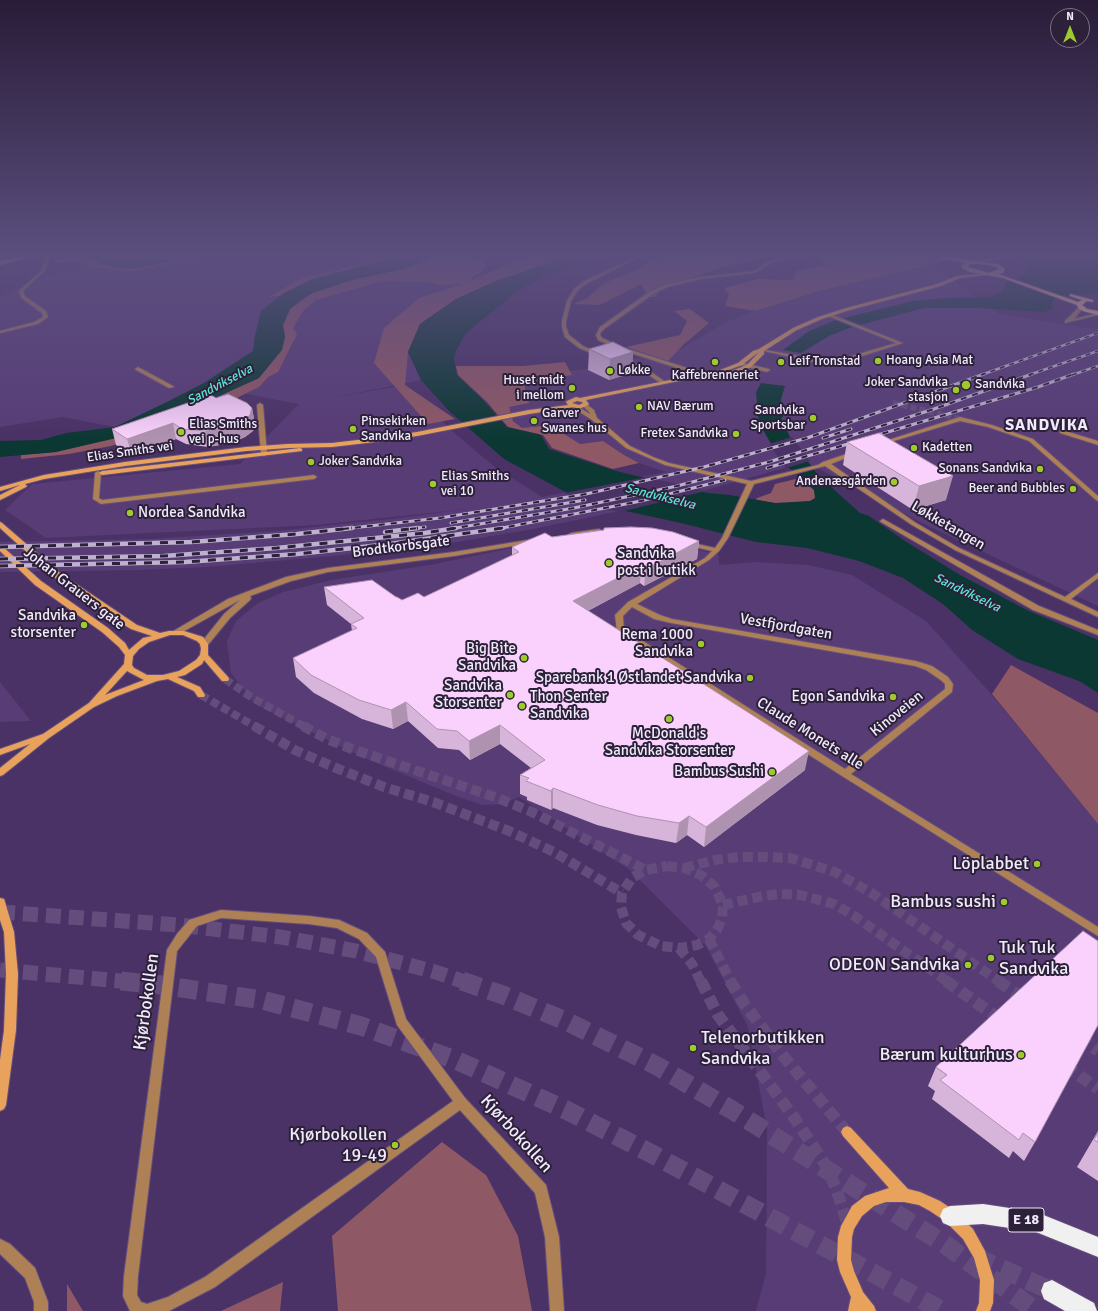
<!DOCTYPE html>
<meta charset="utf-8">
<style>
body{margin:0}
#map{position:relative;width:1098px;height:1311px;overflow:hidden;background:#4b3266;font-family:Signika,sans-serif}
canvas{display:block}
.north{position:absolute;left:1050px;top:8px;width:40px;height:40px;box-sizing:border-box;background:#2c2139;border:1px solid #7b7187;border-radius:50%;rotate:0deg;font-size:11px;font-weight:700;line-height:16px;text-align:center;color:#f1e9fc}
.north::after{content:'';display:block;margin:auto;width:14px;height:18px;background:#9eca2e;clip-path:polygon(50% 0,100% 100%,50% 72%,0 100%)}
</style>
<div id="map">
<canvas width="1098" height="1311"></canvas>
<div class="north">N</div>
</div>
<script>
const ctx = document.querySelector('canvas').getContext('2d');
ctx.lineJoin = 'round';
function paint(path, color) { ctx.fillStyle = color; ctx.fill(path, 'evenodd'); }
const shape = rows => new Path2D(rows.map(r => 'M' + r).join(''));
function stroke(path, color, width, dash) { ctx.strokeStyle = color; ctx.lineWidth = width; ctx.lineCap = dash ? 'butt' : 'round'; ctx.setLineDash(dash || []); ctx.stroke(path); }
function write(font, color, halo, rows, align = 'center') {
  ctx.font = font + ' Signika,sans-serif'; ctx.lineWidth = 4; ctx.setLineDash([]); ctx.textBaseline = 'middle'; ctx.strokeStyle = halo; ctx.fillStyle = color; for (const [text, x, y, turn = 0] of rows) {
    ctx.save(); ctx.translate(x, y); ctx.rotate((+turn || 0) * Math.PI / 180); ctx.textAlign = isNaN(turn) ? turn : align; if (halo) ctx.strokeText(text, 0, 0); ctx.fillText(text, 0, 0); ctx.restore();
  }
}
paint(shape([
 [193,256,395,256,284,293,261,311,255,336,253,351,204,383,165,403,115,427,63,417,0,427,0,297,46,276,96,262],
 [930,263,999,314,1094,329,1098,328,1098,606,928,526,806,462,663,502,533,529,457,542,334,556,206,567,141,570,0,572,0,542,150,539,277,531,390,519,468,509,316,525,46,538,5,510,32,484,240,464,299,404,231,391,259,378,290,309,352,280,429,282,438,285,464,284,456,299,420,324,408,352,421,380,332,398,405,385,452,431,496,468,542,497,666,472,639,463,624,455,603,441,580,444,550,425,522,428,468,383,593,368,681,349,726,322,776,303,819,291],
 [672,543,719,555,719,565,757,562,808,565,852,575,926,621,992,695,1098,824,1098,1311,756,1311,766,1273,767,1130,748,1027,706,946,630,870,519,797,502,804,483,805,456,796,360,756,255,704,231,673,227,641,236,621,258,603,283,592,331,580,430,565,517,547],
 [0,682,31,721,0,722]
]), '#583c76');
paint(shape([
 [56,256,206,256,137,271,122,271,91,267,78,262,55,263],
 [387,256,473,256,481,258,486,264,485,269,467,282,528,256,570,256,496,281,456,299,420,324,408,352,405,385,455,419,428,424,374,363,384,328,419,298,462,284,438,285,429,282,383,281,316,300,303,311,293,328,297,334,278,372,268,377,259,387,210,411,111,446,69,454,21,459,21,455,56,452,70,448,175,416,259,378,285,337,283,325,290,309,315,291,269,297,300,279,385,258],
 [659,256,773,256,725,266,694,277,661,290,655,297,648,297,641,284,600,305,573,304,586,299,604,283,636,270],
 [819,256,965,256,819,291,755,311,725,306,729,295,724,288,758,279,793,280,796,271,825,265],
 [690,309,709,323,683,345,668,361,626,347,680,335,687,321,674,311],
 [565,362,572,375,524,384,529,403,509,407,513,421,522,428,550,425,580,444,603,441,624,455,639,463,613,469,552,448,543,435,508,427,487,402,458,375,456,366,523,366],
 [800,478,814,490,816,498,810,501,798,503,775,503,756,500,757,498,771,493,775,484],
 [1011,665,1098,713,1098,824,992,694],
 [442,1142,486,1175,518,1236,532,1311,338,1311,332,1236],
 [283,1282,280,1311,221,1311],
 [67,1284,83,1311,67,1311]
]), '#8f5865');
paint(shape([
 [87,256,193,256,191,257,134,269,113,267,96,262,86,257],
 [395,256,430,256,426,261,403,269,352,280,307,295,290,309,283,325,285,337,282,350,259,378,175,416,121,437,56,452,0,457,0,441,41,440,66,433,115,427,165,403,204,383,253,351,255,336,261,311,284,293,312,279,386,260],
 [570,256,606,256,547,275,519,290,466,333,456,351,454,358,457,375,485,402,507,427,541,435,549,449,616,471,708,493,730,495,775,503,810,501,815,498,814,490,789,468,770,442,759,423,756,392,761,383,785,386,781,399,782,413,783,417,781,418,790,437,818,475,860,513,869,516,905,541,960,575,1029,611,1098,640,1098,693,1079,681,1018,659,972,630,943,604,903,578,859,561,807,548,756,542,681,523,584,502,504,459,449,411,421,380,408,352,420,324,456,299,496,281],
 [1036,256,1098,256,1098,292,1064,296,1055,299,1052,302,1053,309,1044,312,977,308,924,308,852,327,829,336,801,353,783,350,809,331,836,320,913,301,946,298,990,297,1002,293,1005,287,1005,281,1016,279,1028,273,1025,261]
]), '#0c3833');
paint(shape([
 [792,437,810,461,786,468,769,444],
 [647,477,706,491,620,512,583,504,564,493]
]), '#4b3266');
stroke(shape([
 [893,403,960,419]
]), '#644d7c', 6, [6, 3]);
stroke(shape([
 [225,679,251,697,305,727],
 [201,695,256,727]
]), '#644d7c', 8, [8, 4]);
stroke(shape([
 [254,726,295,750,336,768,384,787,433,802,509,831,554,852,622,893],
 [303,726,327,739,352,749,495,797,532,812,646,870],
 [667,866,684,868,701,875,714,886,723,905,722,919,717,930,709,939,697,945,679,948,661,946,638,935,626,923,621,907,622,893,632,878,646,870,667,866],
 [684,868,715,860,739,857,764,857,790,858,835,872,873,894,1000,982],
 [723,905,763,896,781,894,800,895,834,904,853,915,948,982],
 [709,939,731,982],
 [679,948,692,964,701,982]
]), '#644d7c', 10, [10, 5]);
stroke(shape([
 [701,981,718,1015,793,1116,825,1164,836,1188,848,1226],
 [730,981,745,1005,784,1057,847,1132],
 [946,981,1001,1020],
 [998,981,1024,999],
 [1079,1037,1098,1051],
 [1065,1065,1098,1089]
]), '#644d7c', 12, [12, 6]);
stroke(shape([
 [931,256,943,258]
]), '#644d7c', 6, [6, 3]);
stroke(shape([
 [0,912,179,925,281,937,356,951,432,971,465,982],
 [0,970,132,982]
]), '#644d7c', 15, [15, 8]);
stroke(shape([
 [121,981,161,985,262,1000,361,1026,458,1061,566,1110,654,1155,943,1311],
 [462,981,503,995,568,1022,657,1066,732,1110,946,1245,1036,1311],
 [975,1257,1052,1291]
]), '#644d7c', 19, [19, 10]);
const street = shape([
 [46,256,50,256,45,271,23,291,25,296,46,311,48,317,38,324,0,333,0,331,34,322,43,317,42,313,21,298,19,291,41,271,46,256],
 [638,256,642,256,588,283,578,290,571,301,566,321,566,327,569,335,583,346,601,354,596,355,579,348,565,337,562,327,562,321,567,301,574,289,584,281,638,256],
 [797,256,804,256,773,262,755,273,701,279,667,287,653,294,604,329,601,332,600,335,602,338,622,347,706,374,706,376,702,376,618,349,598,340,596,335,600,327,649,292,664,285,701,277,754,271,771,260,797,256],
 [1079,307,1083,308,1074,319,1098,313,1098,315,1065,323,1065,321,1079,307],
 [830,314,903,343,831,366,759,350,761,349,831,362,896,343,828,316,828,315,830,314],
 [622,359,641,365,667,383,662,384,637,367,620,362,620,360,622,359],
 [740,362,769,369,770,370,767,372,738,365,737,364,740,362],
 [138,367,173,386,174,387,169,388,136,370,135,369,138,367],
 [260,403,263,405,267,454,264,456,261,454,257,405,260,403],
 [585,403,594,410,597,418,630,446,653,457,669,463,751,481,818,465,823,462,852,452,856,452,856,454,831,464,916,523,959,548,1065,597,1098,573,1098,578,1071,599,1098,612,1098,617,955,550,912,525,825,466,754,484,728,538,719,551,709,560,637,604,660,615,672,619,916,661,932,666,948,677,953,684,952,692,851,774,1098,927,1098,936,842,776,617,632,615,615,628,602,705,558,712,551,686,545,685,544,686,543,688,542,715,548,722,538,747,484,665,465,626,448,592,420,572,407,577,406,590,414,589,412,582,405,585,403],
 [632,607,654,619,671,623,915,666,926,670,942,681,945,684,945,689,845,769,624,629,623,616,632,607],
 [960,417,992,425,1033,439,1098,496,1098,501,1096,500,1029,441,988,427,960,421,884,444,880,444,879,443,960,417],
 [1062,430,1098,441,1098,445,1060,433,1060,431,1062,430],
 [98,471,101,473,99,498,102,500,314,475,317,477,314,479,101,504,93,499,95,473,98,471],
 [883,519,1039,606,1098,630,1098,635,1033,610,881,522,880,521,883,519],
 [599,529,601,530,601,532,571,537,568,535,571,533,599,529],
 [534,539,536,540,537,541,536,542,454,556,328,572,291,581,250,596,251,598,250,600,230,618,207,646,204,646,200,644,224,614,240,600,177,635,171,635,170,633,228,599,286,577,328,568,454,552,534,539],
 [221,910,309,916,339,920,367,933,385,952,406,1019,465,1098,546,1185,559,1237,564,1311,550,1311,545,1237,535,1193,460,1110,215,1287,169,1311,130,1311,123,1296,124,1276,167,950,177,934,189,920,221,910],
 [221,918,309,924,337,928,359,939,376,957,397,1025,453,1101,205,1277,168,1297,147,1304,141,1302,137,1295,138,1276,177,951,197,926,221,918],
 [0,1239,10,1244,35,1268,48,1302,48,1311,34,1311,34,1302,25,1278,0,1254,0,1239]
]);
const secondary = shape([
 [1004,256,1009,256,1004,258,975,263,973,262,1004,256],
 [985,273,986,273,986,275,960,278,941,286,850,310,822,319,797,330,764,351,764,354,751,367,728,376,725,374,726,373,747,365,759,352,742,365,723,372,586,400,589,404,588,405,579,409,574,407,529,414,417,436,375,442,332,447,288,448,246,451,125,466,44,479,25,484,27,486,26,487,0,500,0,495,20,485,0,491,0,487,44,475,125,462,246,447,288,444,332,443,375,438,417,432,529,410,568,405,566,402,567,401,576,397,580,398,720,370,738,363,753,351,759,349,793,328,818,317,846,308,937,284,957,276,985,273],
 [577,401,582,402,583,403,579,405,572,403,577,401],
 [300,448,302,449,302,451,102,475,99,473,102,471,300,448],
 [0,522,2,523,60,573,137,625,160,633,169,631,184,631,203,637,208,644,208,655,228,677,229,679,228,681,222,681,204,660,202,664,185,675,177,677,200,687,205,695,204,697,198,697,194,691,168,679,157,681,117,696,94,707,49,738,3,775,0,776,0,768,30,744,0,755,0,749,43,734,89,703,124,664,125,655,119,647,102,632,35,585,0,551,0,545,2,546,41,581,108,628,125,643,129,650,143,638,152,636,131,629,121,623,54,577,0,528,0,522],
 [170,635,183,635,197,641,200,644,201,649,200,655,196,660,179,671,163,675,147,675,134,668,132,665,133,656,139,649,149,642,170,635],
 [127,671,144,680,105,695,127,671],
 [0,898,4,899,5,902,14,932,18,974,16,1030,6,1105,4,1109,0,1111,0,1060,4,1030,6,974,4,932,0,920,0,898],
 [847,1126,851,1128,908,1189,920,1192,940,1201,955,1211,973,1229,985,1251,994,1280,993,1303,990,1311,976,1311,979,1303,980,1280,974,1258,963,1239,945,1221,930,1211,919,1205,904,1202,886,1202,874,1206,862,1216,854,1229,852,1237,851,1260,854,1271,863,1292,874,1306,876,1311,848,1311,851,1297,840,1272,837,1260,838,1237,841,1226,852,1206,865,1196,889,1188,843,1136,841,1132,843,1128,847,1126]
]);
const primary = shape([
 [26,256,34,256,0,265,0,261,26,256],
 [943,256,998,264,1005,269,1003,273,998,274,1078,302,1082,300,1070,296,1070,294,1093,300,1093,302,1087,301,1082,305,1087,309,1098,311,1098,315,1083,311,1078,308,1077,305,1003,278,970,272,962,268,962,265,966,263,941,259,941,257,943,256],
 [970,264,980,264,994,266,999,269,989,273,968,267,970,264]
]);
const highway = shape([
 [983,1204,1036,1212,1098,1237,1098,1257,1036,1232,983,1224,950,1226,943,1223,940,1216,943,1209,950,1206,983,1204],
 [1052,1280,1094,1303,1097,1311,1065,1311,1044,1299,1041,1291,1044,1283,1052,1280]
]);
stroke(street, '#664f7e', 2);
stroke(secondary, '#664f7e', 2);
stroke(primary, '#664f7e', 2);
stroke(highway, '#664f7e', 2);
paint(street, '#ad8055');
paint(secondary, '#e9a25b');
paint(primary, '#fec793');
paint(highway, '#f0f0f0');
const railFar2 = shape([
 [981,375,1098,333],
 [1029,375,1098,351],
 [1072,375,1098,366]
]);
const railFar1 = shape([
 [871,437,1038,387,1074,374],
 [823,438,851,429],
 [767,468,858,441],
 [451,523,585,500],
 [343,529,440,518,586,494,704,467,807,438,984,374],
 [410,529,425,527],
 [450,529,574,508,677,486,769,462,934,409,1032,374],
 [497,529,641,501,725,480]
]);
const rail = shape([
 [385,532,418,528],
 [0,547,191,542,297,534,352,528],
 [0,559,164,556,277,548,425,533,456,528],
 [0,566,185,562,297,554,390,544,503,528]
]);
stroke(railFar2, '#bfb2cf', 2.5);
stroke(railFar1, '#bfb2cf', 3);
stroke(rail, '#bfb2cf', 4.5);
stroke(railFar2, '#2c2139', 1.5, [5]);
stroke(railFar1, '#2c2139', 2, [6]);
stroke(rail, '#2c2139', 3, [8]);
paint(shape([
 [589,349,633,352,632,373,609,380,588,370],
 [252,408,255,424,253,431,245,437,231,443,208,447,186,444,176,439,132,455,116,445,112,429],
 [847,442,946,500,913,510,843,465],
 [604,528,699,541,697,559,644,586,640,583,588,611,805,770,704,847,687,835,676,843,636,835,597,825,553,808,551,810,527,800,527,797,520,794,520,775,531,768,500,744,470,760,459,750,438,748,408,721,393,729,362,719,314,693,296,677,293,658,352,631,351,624,327,605,324,587,396,597,402,600,424,597,512,555,512,547,552,537,604,530],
 [936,1067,1035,1142,1024,1161,1013,1151,1009,1158,932,1099,935,1091,928,1086],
 [1098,1131,1098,1181,1077,1167]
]), '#d7b4d9');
paint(shape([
 [633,352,632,373,609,380,610,359],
 [252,408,255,424,253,431,245,437,231,443,208,447,205,431],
 [173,423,176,439,132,455,127,439],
 [953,476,946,500,913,510,919,486],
 [699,541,697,559,644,586,646,569],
 [641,566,640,583,572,619,573,601],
 [406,702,408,721,393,729,391,710],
 [500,725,500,744,470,760,469,741],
 [809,751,805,770,704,847,706,827],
 [553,788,553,808,551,810,551,791],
 [689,816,687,835,676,843,679,823]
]), '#af92b0');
const building = shape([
 [613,342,633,352,610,359,589,349,613,342],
 [228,394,247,403,252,408,250,415,242,422,227,428,205,431,182,429,173,423,127,439,112,429,211,395,216,398,228,394],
 [879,433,953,476,919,486,847,442,879,433],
 [631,527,652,528,673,532,699,541,646,569,641,566,573,601,809,751,706,827,689,816,679,823,637,816,598,805,553,788,551,791,526,781,529,778,520,775,545,760,500,725,469,741,457,731,437,729,406,702,391,710,359,700,311,675,293,658,357,628,351,624,364,618,324,587,372,580,396,597,397,597,402,600,418,593,424,597,519,552,512,547,545,533,552,537,604,530,604,528,631,527],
 [1083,931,1098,941,1098,1025,1035,1142,1023,1133,1019,1140,940,1080,947,1075,936,1067,1083,931],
 [1098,1133,1098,1142,1094,1140,1098,1133]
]);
paint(building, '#fad1fc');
stroke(building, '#af92b0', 1);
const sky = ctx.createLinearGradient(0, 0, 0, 439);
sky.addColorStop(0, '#291c38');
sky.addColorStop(0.58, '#5b4f7f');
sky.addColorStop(1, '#5b4f7f00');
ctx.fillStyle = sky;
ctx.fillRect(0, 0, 1098, 439);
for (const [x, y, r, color] of [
 [878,361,4,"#9eca2e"],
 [715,362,4,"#9eca2e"],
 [781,362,4,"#9eca2e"],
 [610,371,4,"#9eca2e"],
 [966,385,5,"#9eca2e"],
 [572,388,4,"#9eca2e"],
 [956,390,4,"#9eca2e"],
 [639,407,4,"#9eca2e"],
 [813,418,4,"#9eca2e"],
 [534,421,4,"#9eca2e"],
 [353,429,4,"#9eca2e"],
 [181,432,4,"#9eca2e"],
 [736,434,4,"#9eca2e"],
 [914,448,4,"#9eca2e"],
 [311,462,4,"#9eca2e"],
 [1040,469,4,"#9eca2e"],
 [894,482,4,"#9eca2e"],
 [433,484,4,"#9eca2e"],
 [1073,489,4,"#9eca2e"],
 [130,513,4,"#9eca2e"],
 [609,563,4,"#9eca2e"],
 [84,625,4,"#9eca2e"],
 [701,644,4,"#9eca2e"],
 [524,658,4,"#9eca2e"],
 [750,678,4,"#9eca2e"],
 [510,695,4,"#9eca2e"],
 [893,697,4,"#9eca2e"],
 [522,706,4,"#9eca2e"],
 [669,719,4,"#9eca2e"],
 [772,772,4,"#9eca2e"],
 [1037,864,4,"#9eca2e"],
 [1004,902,4,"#9eca2e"],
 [991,958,4,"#9eca2e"],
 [968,965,4,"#9eca2e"],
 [693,1048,4,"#9eca2e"],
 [1021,1055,4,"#9eca2e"],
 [395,1145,4,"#9eca2e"]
]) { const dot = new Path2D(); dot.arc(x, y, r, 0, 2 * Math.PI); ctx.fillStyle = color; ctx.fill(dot); stroke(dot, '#2c2139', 1.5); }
write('13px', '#f1e9fc', '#2c2139', [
 ["Hoang Asia Mat",886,361],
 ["Leif Tronstad",789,362],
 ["Løkke",618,371],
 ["Kaffebrenneriet",715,376,"center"],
 ["Huset midt",564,381,"right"],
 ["i mellom",564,396,"right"],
 ["Joker Sandvika",948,383,"right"],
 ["stasjon",948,398,"right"],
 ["Sandvika",975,385],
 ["NAV Bærum",647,407],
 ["Sandvika",805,411,"right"],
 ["Sportsbar",805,426,"right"],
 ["Garver",542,414],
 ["Swanes hus",542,429],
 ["Pinsekirken",361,422],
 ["Sandvika",361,437],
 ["Elias Smiths",189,425],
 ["vei p-hus",189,440],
 ["Fretex Sandvika",728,434,"right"],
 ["Kadetten",922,448],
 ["Joker Sandvika",319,462],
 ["Sonans Sandvika",1032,469,"right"],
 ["Elias Smiths",441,477],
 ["vei 10",441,492],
 ["Andenæsgården",886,482,"right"],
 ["Beer and Bubbles",1065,489,"right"]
], 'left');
write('italic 13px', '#5de4d5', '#2c2139', [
 ["Sandvikselva",220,385,-28],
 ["Sandvikselva",660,497,14],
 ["Sandvikselva",967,593,26]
]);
write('13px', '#f1e9fc', '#2c2139', [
 ["Elias Smiths vei",130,452,-8]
]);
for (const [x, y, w] of [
 [1026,1220,36]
]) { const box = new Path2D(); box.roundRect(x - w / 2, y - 12, w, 24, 3); ctx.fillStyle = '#2c2139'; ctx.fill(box); stroke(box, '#f1e9fc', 1); }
write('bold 14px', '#f1e9fc', null, [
 ["E 18",1026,1220]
]);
write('15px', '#f1e9fc', '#2c2139', [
 ["Nordea Sandvika",138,513,"left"],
 ["Sandvika",617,554,"left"],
 ["post i butikk",617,571,"left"],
 ["Sandvika",76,616],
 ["storsenter",76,633],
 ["Rema 1000",693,635],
 ["Sandvika",693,652],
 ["Big Bite",516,649],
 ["Sandvika",516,666],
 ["Sparebank 1 Østlandet Sandvika",742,678],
 ["Sandvika",502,686],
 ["Storsenter",502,703],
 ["Thon Senter",530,697,"left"],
 ["Sandvika",530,714,"left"],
 ["Egon Sandvika",885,697],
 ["McDonald's",669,734,"center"],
 ["Sandvika Storsenter",669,751,"center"],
 ["Bambus Sushi",764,772]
], 'right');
write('15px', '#f1e9fc', '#2c2139', [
 ["Løkketangen",948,526,30],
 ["Brodtkorbsgate",401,547,-7],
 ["Johan Grauers gate",74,589,38],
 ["Vestfjordgaten",786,627,10],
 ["Kinoveien",897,714,-39],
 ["Claude Monets alle",810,734,32]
]);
ctx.letterSpacing = '1px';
write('bold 16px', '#f1e9fc', '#2c2139', [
 ["SANDVIKA",1047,426]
]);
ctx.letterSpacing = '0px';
write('18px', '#f1e9fc', '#2c2139', [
 ["Löplabbet",1029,864],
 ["Bambus sushi",996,902],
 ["Tuk Tuk",999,948,"left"],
 ["Sandvika",999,969,"left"],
 ["ODEON Sandvika",960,965],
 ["Telenorbutikken",701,1038,"left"],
 ["Sandvika",701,1059,"left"],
 ["Bærum kulturhus",1013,1055],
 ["Kjørbokollen",387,1135],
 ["19-49",387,1156]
], 'right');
write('18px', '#f1e9fc', '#2c2139', [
 ["Kjørbokollen",147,1002,-82],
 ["Kjørbokollen",516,1134,48]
]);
</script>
